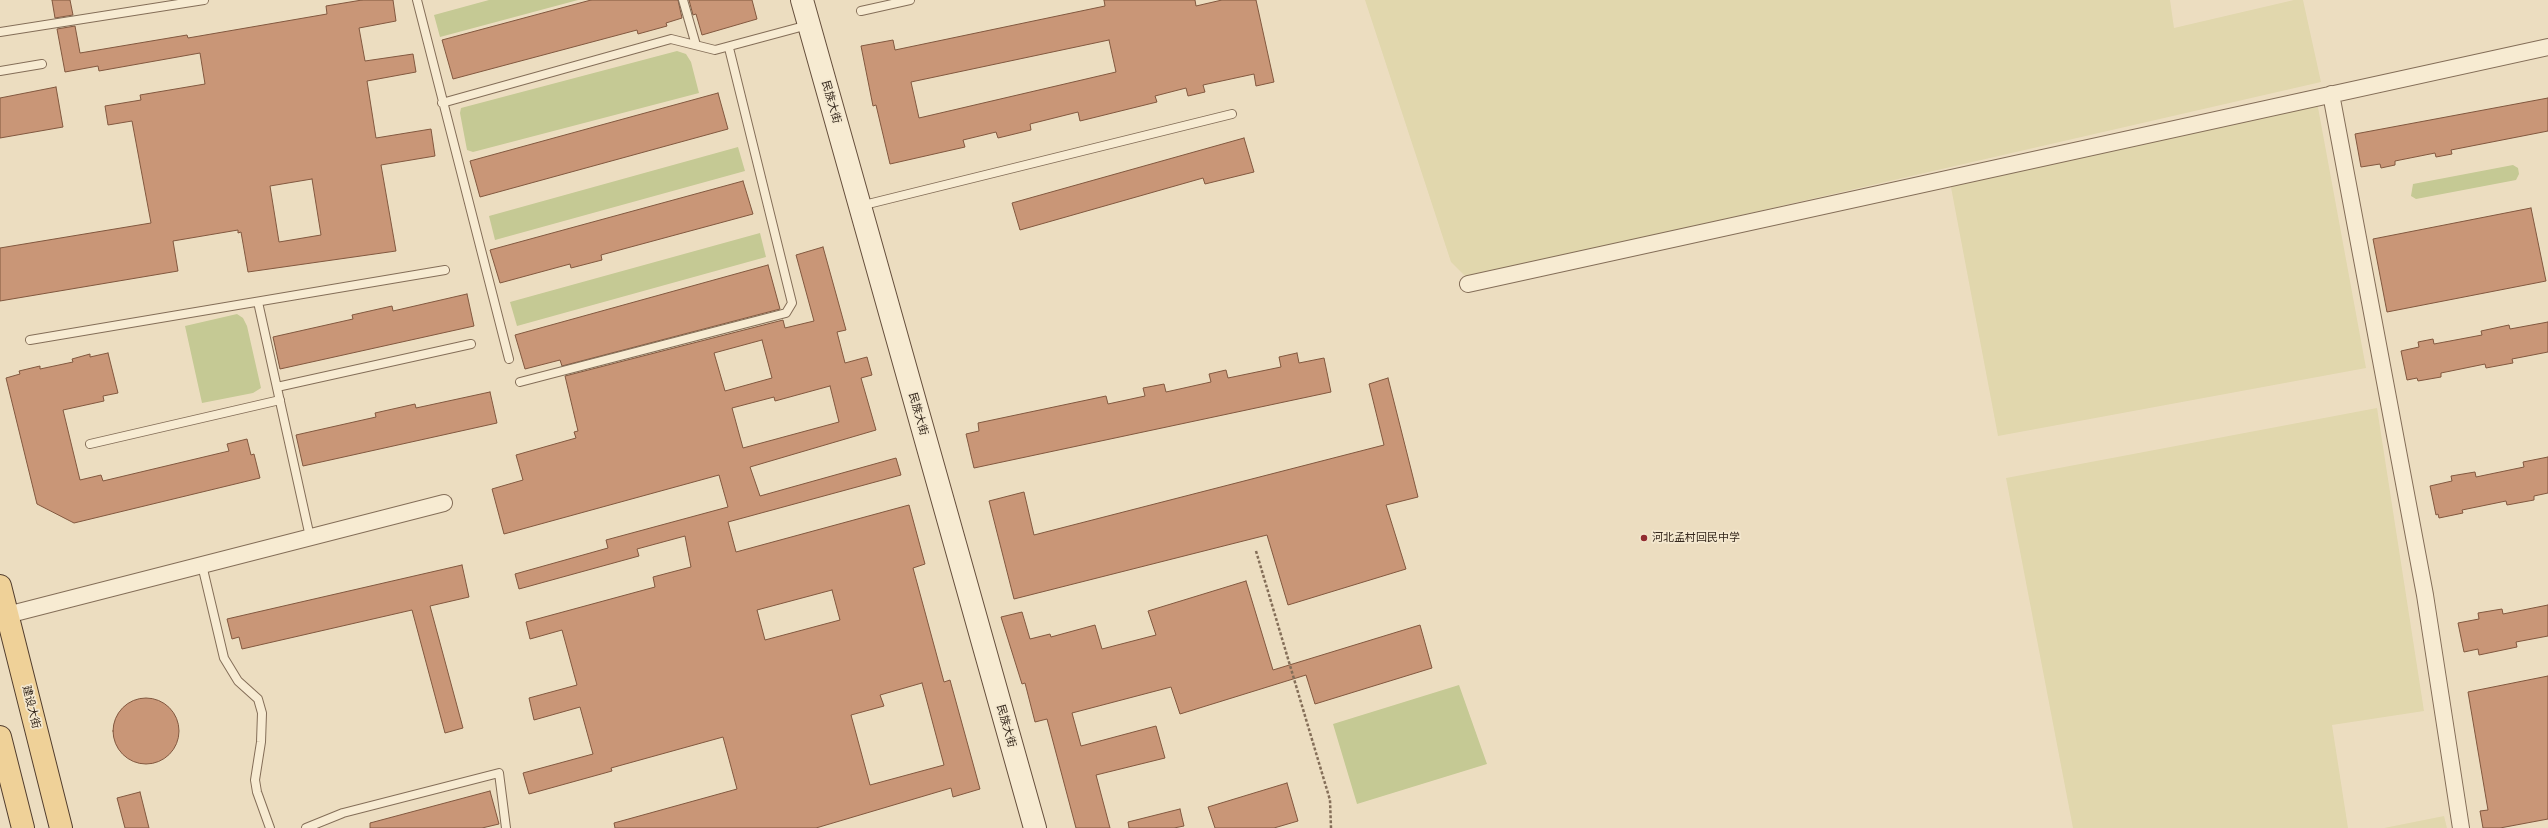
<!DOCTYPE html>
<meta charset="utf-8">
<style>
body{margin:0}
canvas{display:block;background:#ecddc0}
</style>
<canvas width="2548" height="828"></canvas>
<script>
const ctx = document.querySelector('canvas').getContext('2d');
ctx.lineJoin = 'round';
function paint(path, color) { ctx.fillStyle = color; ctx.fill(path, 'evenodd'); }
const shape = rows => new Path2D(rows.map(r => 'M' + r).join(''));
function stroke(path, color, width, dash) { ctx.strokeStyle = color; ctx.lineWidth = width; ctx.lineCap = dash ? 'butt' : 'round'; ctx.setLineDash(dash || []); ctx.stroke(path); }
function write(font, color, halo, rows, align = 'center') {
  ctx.font = font + ' "Noto Serif","Noto Sans SC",serif'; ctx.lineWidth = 3.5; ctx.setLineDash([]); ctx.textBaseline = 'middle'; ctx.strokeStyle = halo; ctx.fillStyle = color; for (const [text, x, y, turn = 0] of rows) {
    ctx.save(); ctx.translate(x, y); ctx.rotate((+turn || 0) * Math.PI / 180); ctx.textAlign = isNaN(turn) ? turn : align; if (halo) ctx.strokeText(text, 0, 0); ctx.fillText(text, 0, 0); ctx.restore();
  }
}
paint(shape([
 [1365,0,2170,0,2174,28,2294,0,2303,0,2321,82,1467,278,1451,262],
 [2317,102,2366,368,1998,436,1950,182],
 [2377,408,2424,711,2332,725,2348,828,2073,828,2006,478],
 [2444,816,2447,828,2384,828]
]), '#e1d7ad');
paint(shape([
 [489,0,578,0,440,37,434,15],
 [677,51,686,54,691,62,699,93,473,152,467,150,460,113,461,108],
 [738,147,745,171,495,240,489,216],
 [2513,165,2518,168,2519,174,2516,180,2416,199,2411,196,2413,184],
 [760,233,766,257,517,326,510,302],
 [237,314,243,318,247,326,261,388,253,393,202,403,185,326],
 [1459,685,1487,764,1357,804,1333,724]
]), '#c5c994');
const building = shape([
 [52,0,70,0,73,15,55,18,52,0],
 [362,0,393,0,396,21,359,28,365,61,413,54,416,72,367,81,376,138,431,129,435,156,381,165,396,251,248,272,241,232,238,233,238,230,173,241,178,271,0,301,0,248,151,223,132,121,108,125,105,106,141,100,140,95,205,84,200,53,99,71,98,66,65,72,57,29,75,26,80,53,187,35,188,38,327,14,326,6,362,0],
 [312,179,321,235,279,242,270,186,312,179],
 [591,0,678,0,682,18,666,23,667,26,638,34,637,30,453,79,442,40,591,0],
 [689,0,752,0,757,19,702,35,696,14,693,15,689,0],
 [1104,0,1195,0,1196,6,1222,0,1256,0,1274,82,1256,86,1254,74,1203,85,1205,92,1188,96,1186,88,1155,96,1157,102,1080,121,1078,112,1030,124,1031,130,998,138,996,132,963,140,965,147,890,164,876,105,873,106,861,46,893,40,895,50,1105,6,1104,0],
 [1109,40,1116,72,919,118,911,82,1109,40],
 [56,87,63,127,0,138,0,98,56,87],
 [718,93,728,129,480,197,470,161,718,93],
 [2548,98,2548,131,2451,150,2452,154,2436,157,2435,153,2395,161,2395,165,2381,168,2380,164,2361,167,2355,134,2548,98],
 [1244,138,1254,172,1205,184,1203,178,1020,230,1012,203,1244,138],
 [743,181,753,214,601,255,602,260,571,268,570,264,500,283,490,250,743,181],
 [2531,208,2546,281,2387,312,2373,239,2531,208],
 [823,247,846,330,837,332,845,363,867,357,872,375,861,378,876,430,750,467,760,496,896,458,901,475,728,522,736,552,909,505,925,564,913,568,944,682,950,680,980,789,953,797,951,788,816,828,615,828,614,823,737,789,723,737,611,768,612,771,529,794,523,773,593,754,580,707,534,720,529,698,577,685,562,630,530,639,526,622,655,587,653,577,691,567,685,536,637,549,639,556,519,589,515,574,608,548,606,540,728,507,719,475,504,534,492,489,523,480,516,455,576,438,574,432,578,431,565,376,783,320,785,328,814,321,796,255,823,247],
 [762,340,772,378,725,391,714,353,762,340],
 [830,386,839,422,743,448,732,408,774,397,775,401,830,386],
 [832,590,840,620,765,640,757,610,832,590],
 [922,683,944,765,870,785,851,715,884,706,880,695,922,683],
 [768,265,780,309,562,366,560,360,525,369,515,335,768,265],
 [467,294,474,326,280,369,273,337,353,319,352,315,392,306,393,311,467,294],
 [2548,322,2548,352,2512,359,2513,363,2486,368,2485,364,2441,373,2441,377,2418,381,2417,378,2407,380,2401,351,2419,347,2418,342,2433,339,2434,344,2482,335,2481,331,2509,325,2510,329,2548,322],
 [108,353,118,393,103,396,104,401,63,410,80,480,101,475,103,481,229,451,227,444,247,439,251,455,254,454,260,478,74,523,37,504,6,378,20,374,19,371,40,366,40,369,73,362,72,359,90,354,90,357,108,353],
 [1297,353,1299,363,1324,358,1331,392,974,468,966,434,979,431,978,423,1106,396,1108,404,1145,396,1143,388,1164,384,1166,392,1211,382,1209,374,1226,370,1228,378,1281,367,1279,357,1297,353],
 [1388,378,1418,497,1386,505,1406,569,1288,605,1267,535,1014,599,989,501,1024,492,1034,535,1384,445,1369,384,1388,378],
 [490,392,497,423,303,466,296,435,376,417,375,413,415,404,416,408,490,392],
 [2548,457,2548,493,2534,496,2534,500,2507,505,2506,501,2462,510,2463,513,2439,518,2438,514,2436,515,2430,486,2452,481,2451,476,2475,472,2476,477,2524,467,2523,462,2548,457],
 [462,565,469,597,430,606,463,728,445,733,412,610,242,649,239,637,232,639,227,619,462,565],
 [1246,581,1273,670,1420,625,1432,668,1315,704,1306,675,1180,714,1171,687,1072,713,1081,746,1156,726,1165,758,1096,775,1110,828,1076,828,1047,719,1035,722,1025,683,1022,684,1001,617,1022,612,1030,639,1050,634,1051,637,1095,625,1102,649,1156,635,1148,611,1246,581],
 [2548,605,2548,636,2516,642,2517,647,2479,655,2478,649,2464,652,2458,623,2479,619,2478,613,2502,609,2503,614,2548,605],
 [2548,676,2548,819,2500,828,2483,828,2480,811,2488,810,2468,692,2548,676],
 '113 731a33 33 0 1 1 66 0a33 33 0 1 1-66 0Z',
 [1287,783,1298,821,1274,828,1215,828,1208,807,1287,783],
 [490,791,499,824,482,828,370,828,370,823,490,791],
 [140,792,149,828,125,828,117,798,140,792],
 [1180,809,1184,826,1174,828,1129,828,1128,822,1180,809]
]);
paint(building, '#c99677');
stroke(building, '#82583f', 1);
const lane = shape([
 [417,0,509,359],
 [683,0,696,45],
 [861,11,910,0],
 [0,32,204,0],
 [0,71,42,64],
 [442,103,671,39,715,50,808,25],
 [860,206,1232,114],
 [258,302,310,537],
 [30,340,445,270],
 [520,382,786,313,792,303,729,48],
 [277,387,471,344],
 [90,444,280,400],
 [202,565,224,658,238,681,258,699,262,713,261,742,255,780,257,792,270,828],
 [306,828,343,813,499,773,506,828]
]);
const street = shape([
 [2331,94,2425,595,2461,828],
 [1468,284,2548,47],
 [7,615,444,503]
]);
const secondary = shape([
 [802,0,1035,828]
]);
const primary = shape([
 [0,586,61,828],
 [0,737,23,828]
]);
stroke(lane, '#846e58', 10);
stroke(street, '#846e58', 18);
stroke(secondary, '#664f3c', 24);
stroke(primary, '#523d2d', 24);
stroke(shape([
 [1256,551,1330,800,1331,828]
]), '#846e58', 2.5, [3, 2]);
stroke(lane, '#f7ebd2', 8);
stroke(street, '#f7ebd2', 16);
stroke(secondary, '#f7ebd2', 22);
stroke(primary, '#efd198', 22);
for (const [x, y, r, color] of [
 [1644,538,4,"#912b2f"]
]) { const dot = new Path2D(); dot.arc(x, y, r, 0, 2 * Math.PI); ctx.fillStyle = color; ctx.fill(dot); stroke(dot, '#f4e8cf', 1.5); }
write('11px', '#34271c', '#f4e8cf', [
 ["民族大街",831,102,74],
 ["民族大街",918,414,74],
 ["建设大街",31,707,76],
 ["民族大街",1006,726,74]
]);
write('11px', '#34271c', '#f4e8cf', [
 ["河北孟村回民中学",1652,538]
], 'left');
</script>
